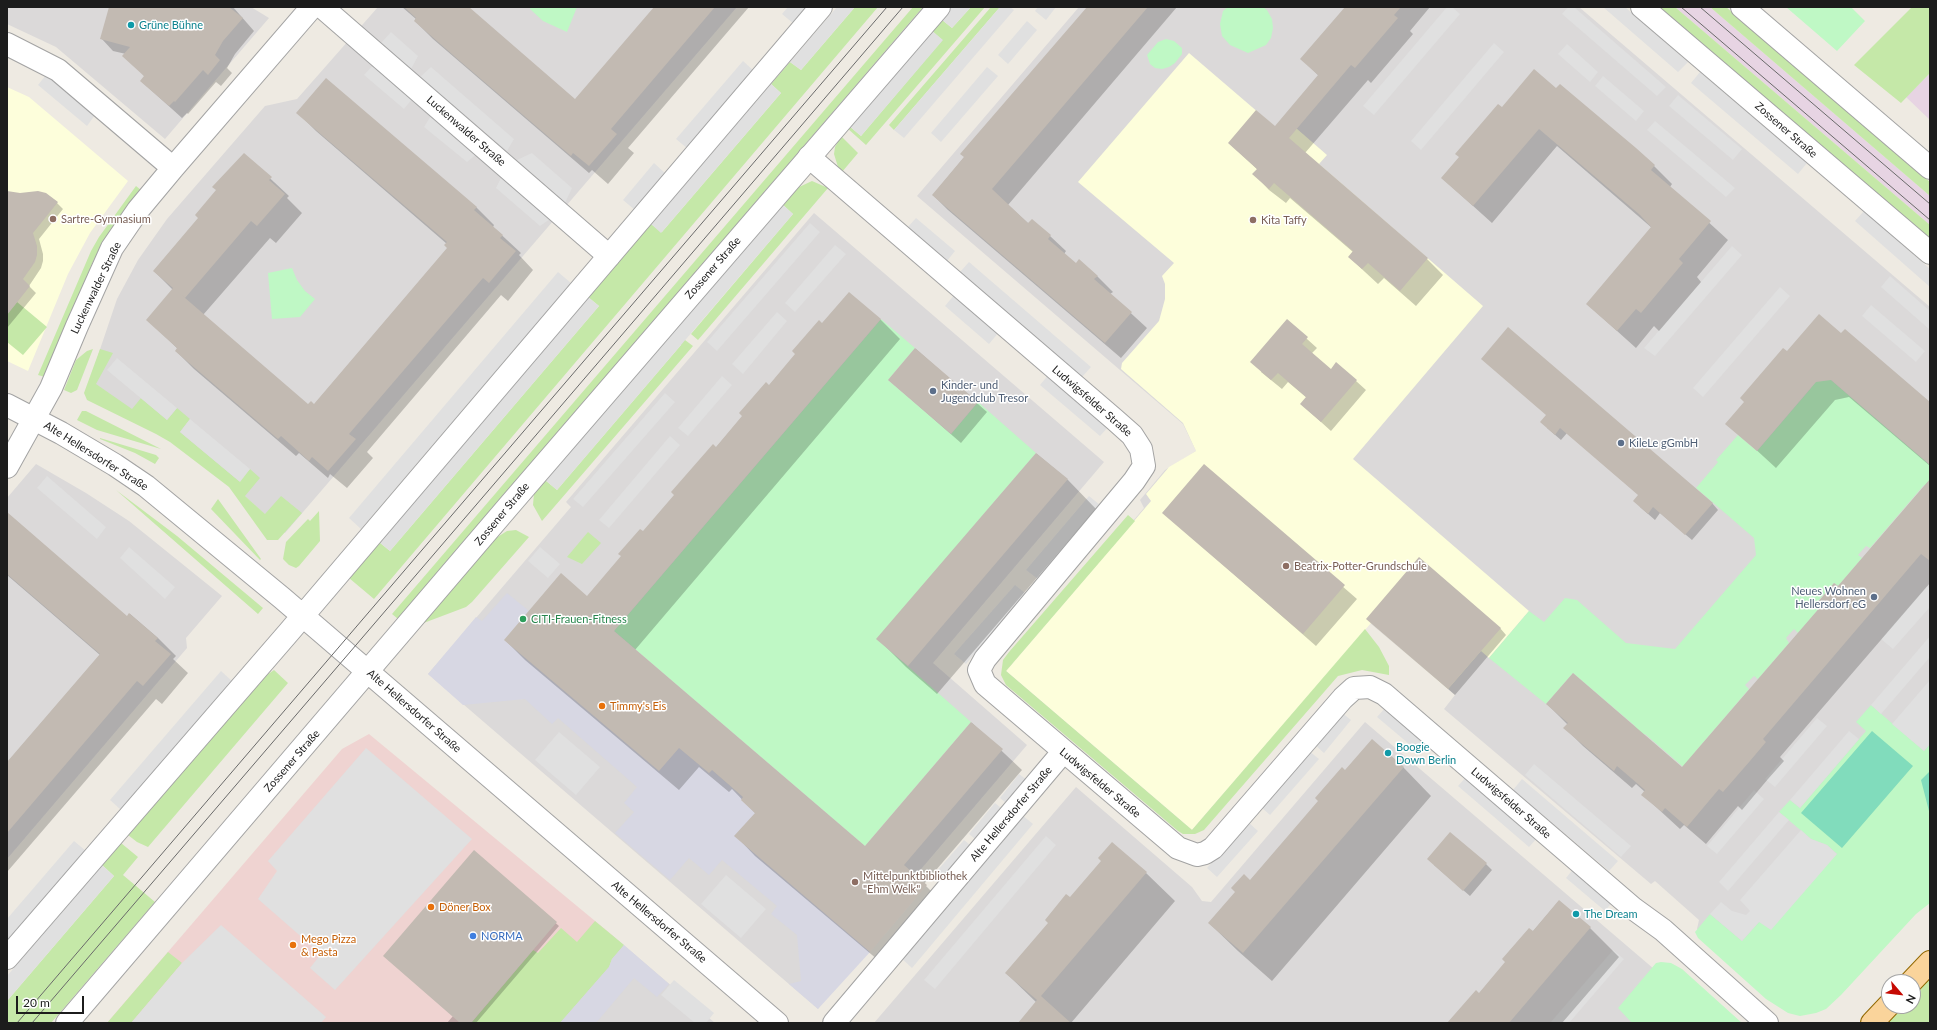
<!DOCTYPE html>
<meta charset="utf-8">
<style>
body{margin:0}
#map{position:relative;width:1937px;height:1030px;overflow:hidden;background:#eeeae2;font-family:Lato,sans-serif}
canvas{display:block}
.frame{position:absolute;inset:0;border:8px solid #1c1c1c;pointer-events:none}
.north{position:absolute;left:1881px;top:974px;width:40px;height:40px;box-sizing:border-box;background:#fff;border:1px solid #a4a4a4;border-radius:50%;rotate:118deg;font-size:11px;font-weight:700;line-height:16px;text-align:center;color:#1c1c1c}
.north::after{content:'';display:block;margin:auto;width:14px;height:18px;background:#c60a03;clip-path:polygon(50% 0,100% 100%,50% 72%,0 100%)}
.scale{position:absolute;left:16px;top:996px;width:68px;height:18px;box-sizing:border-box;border:2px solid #1c1c1c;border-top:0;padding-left:5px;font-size:12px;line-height:14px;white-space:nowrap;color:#1c1c1c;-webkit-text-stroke:3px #fff;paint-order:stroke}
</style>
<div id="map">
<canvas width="1937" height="1030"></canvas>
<div class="frame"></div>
<div class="north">N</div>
<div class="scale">20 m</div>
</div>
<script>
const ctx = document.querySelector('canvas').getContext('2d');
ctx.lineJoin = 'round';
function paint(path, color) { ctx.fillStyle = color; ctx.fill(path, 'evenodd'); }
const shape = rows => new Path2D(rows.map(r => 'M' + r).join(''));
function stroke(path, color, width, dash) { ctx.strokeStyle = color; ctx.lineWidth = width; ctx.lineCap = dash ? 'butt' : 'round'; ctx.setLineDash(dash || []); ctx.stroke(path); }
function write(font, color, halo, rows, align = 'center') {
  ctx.font = font + ' Lato,sans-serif'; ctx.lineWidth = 3; ctx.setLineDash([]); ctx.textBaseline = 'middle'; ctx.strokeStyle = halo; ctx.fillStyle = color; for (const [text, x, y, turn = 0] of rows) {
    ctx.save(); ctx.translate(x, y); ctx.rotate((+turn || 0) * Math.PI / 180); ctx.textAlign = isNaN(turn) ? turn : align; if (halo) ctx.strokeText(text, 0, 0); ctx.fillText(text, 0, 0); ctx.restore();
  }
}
paint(shape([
 [7,7,251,7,269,18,165,139,56,47,7,24],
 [378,7,737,7,285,533,235,487,186,450,86,391,117,299,138,260,167,219,265,106,297,99],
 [1079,7,1579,7,1930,307,1930,753,1741,972,1697,929,1699,920,1655,881,1651,884,1444,709,1455,695,1370,623,1192,831,1005,672,1144,508,1140,500,1165,470,1196,451,1183,424,917,196],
 [814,213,1104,462,933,663,1027,745,916,875,818,1009,428,674,571,507,566,502],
 [36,464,86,493,129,521,222,596,186,638,187,648,7,859,7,498],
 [1365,722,1654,969,1636,1023,874,1023,1076,787,1192,887,1202,901,1211,902],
 [612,935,715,1023,536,1023]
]), '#dbd9d9');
paint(shape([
 [369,734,612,935,536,1023,107,1023,342,749]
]), '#efd3d1');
paint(shape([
 [1675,7,1710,7,1930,196,1930,225],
 [1930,73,1930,120,1906,97]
]), '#e7d4e3');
paint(shape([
 [1189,53,1287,137,1296,128,1327,155,1319,164,1483,306,1353,459,1529,611,1489,658,1481,651,1448,689,1371,623,1192,830,1006,671,1151,501,1146,494,1169,467,1196,451,1183,423,1121,369,1122,363,1159,321,1165,299,1165,284,1162,276,1174,263,1078,182],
 [7,87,29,97,128,181,90,233,68,274,28,371,7,361]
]), '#fdfedb');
paint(shape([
 [855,7,878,7,374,599,349,578,379,542,390,551,599,306,588,297,651,224,662,232,781,93,771,84,790,62,801,70],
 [913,7,923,7,398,619,392,614],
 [971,7,985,7,866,145,847,128,848,125,861,136,942,40,931,30,941,19,952,28],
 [991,7,1000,7,894,130,889,125],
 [1658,7,1675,7,1930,225,1930,240],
 [1710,7,1726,7,1930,182,1930,196],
 [1912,7,1930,7,1930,73,1901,103,1854,65],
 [841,136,858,153,842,172,838,167,834,154,835,147],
 [812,181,828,188,698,340,691,334,793,214,782,204,797,188],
 [136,186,141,190,94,259,45,377,38,375,91,251,99,237],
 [17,302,47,327,23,355,7,342,7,314],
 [673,331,693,346,542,521,533,505,534,493,539,487,545,480,557,490,681,345],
 [93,349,77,390,71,393,64,390,76,360,87,351],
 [100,349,113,353,96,384,132,409,141,398,167,420,177,408,190,419,180,432,239,481,250,469,260,478,245,496,265,514,281,496,302,513,278,540,267,540,229,487,170,442,156,434,87,400,84,393],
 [82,411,86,411,161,449,97,430,77,420],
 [100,438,156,455,159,458,155,464,135,453,100,439],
 [116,490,177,536,263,608,258,614],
 [218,499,261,559,260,560,211,509],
 [319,511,320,541,299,566,296,568,289,565,283,559,286,542,308,519,310,521],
 [1128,515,1135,521,1006,671,1192,830,1365,629,1379,647,1389,666,1389,675,1362,670,1338,676,1204,830,1195,834,1183,834,1178,831,1006,685,1001,675,1003,660,1009,652],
 [516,530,529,537,472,602,466,607,421,624,496,538,507,531],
 [588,532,601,543,582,564,567,557],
 [274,670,288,683,148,847,137,842,128,835,264,677],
 [121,843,138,857,123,875,155,902,51,1023,7,1023,7,1001,114,876,102,865],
 [595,921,624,945,612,959,609,967,560,1023,471,1023,533,950,538,953,561,928,577,942],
 [168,952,182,963,131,1023,107,1023],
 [1930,978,1930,1023,1887,1023,1903,1006,1913,1006,1913,996]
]), '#c5e8a8');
paint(shape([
 [531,7,577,7,567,32,543,21,530,9],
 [1228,7,1263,7,1267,10,1272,19,1273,28,1271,38,1266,45,1248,53,1230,45,1222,36,1220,24,1223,11],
 [1786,7,1851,7,1865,21,1837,51],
 [1166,39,1174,41,1182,48,1182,54,1175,63,1169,67,1162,69,1155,68,1150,64,1147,55,1158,42],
 [292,268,297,280,305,291,315,299,300,317,272,319,268,273],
 [881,319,915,348,888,380,951,434,978,402,1036,453,877,639,971,722,865,846,614,631],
 [1817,368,1930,465,1930,490,1924,485,1870,548,1866,546,1858,555,1862,558,1838,586,1834,583,1818,601,1822,605,1798,633,1794,629,1786,638,1789,643,1758,679,1754,676,1745,685,1749,689,1695,752,1689,772,1645,734,1642,737,1633,729,1635,726,1573,673,1546,704,1489,658,1529,611,1544,622,1565,598,1577,600,1626,643,1675,649,1756,555,1754,538,1696,488,1718,462,1716,460,1738,435,1757,451,1811,388,1805,383],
 [1871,705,1924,751,1930,744,1930,903,1916,914,1841,995,1826,1009,1816,1013,1800,1016,1788,1013,1766,999,1698,938,1695,932,1710,914,1742,941,1760,921,1837,854,1827,845,1811,839,1779,812,1790,800,1800,808,1866,731,1856,722],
 [1661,962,1671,963,1682,969,1742,1023,1632,1023,1618,1008,1656,963]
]), '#bff8c5');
paint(shape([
 [1872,731,1913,766,1842,848,1801,813],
 [1930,771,1930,815,1921,780]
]), '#81dcbc');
paint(shape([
 [788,7,809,7,794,24,782,14],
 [837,7,855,7,801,70,790,62],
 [951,7,971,7,952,28,941,19],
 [1000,7,1010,7,1014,10,904,138,894,130],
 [1038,7,1056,7,1046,20,1035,11],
 [1447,7,1452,7,1460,14,1374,115,1363,106],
 [1568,7,1574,7,1666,87,1657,96,1562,14],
 [1603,7,1625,7,1688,62,1678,72],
 [1027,21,1037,30,1008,64,998,55],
 [931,30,943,40,861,136,848,125],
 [391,32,418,56,411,69,381,43],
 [1494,43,1504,52,1421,150,1411,141],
 [1567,44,1598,72,1590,82,1558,54],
 [743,61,754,71,688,149,676,139],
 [374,64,413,98,404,109,364,75],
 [431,67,514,139,507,151,420,77],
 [987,67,998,76,941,142,931,133],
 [1700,72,1807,163,1798,174,1691,83],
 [46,75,95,115,87,126,38,85],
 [1603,76,1644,111,1636,121,1595,86],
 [771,84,781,93,661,233,651,224],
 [1678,95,1742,149,1733,160,1669,106],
 [432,114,478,153,467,162,424,127],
 [1655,121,1735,188,1726,197,1647,130],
 [532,153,572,188,565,203,517,160],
 [654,163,666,174,635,210,623,200],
 [503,174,553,217,540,226,496,188],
 [782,204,793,214,557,490,545,480],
 [1864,211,1930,269,1930,287,1855,221],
 [916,218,955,251,947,261,907,228],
 [810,223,820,232,717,351,707,342],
 [835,245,846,254,795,312,785,303],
 [1732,246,1742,255,1655,356,1644,348],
 [969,262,1091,367,1082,377,960,272],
 [558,272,571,283,361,529,349,518],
 [1890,276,1930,311,1930,330,1881,287],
 [1780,287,1790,296,1703,397,1693,388],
 [955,294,999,332,989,344,945,306],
 [588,297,599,306,390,551,379,542],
 [1871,305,1925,351,1916,362,1862,316],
 [777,312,787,321,743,374,732,364],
 [117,358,177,408,167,420,107,370],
 [1049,374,1109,426,1100,436,1040,385],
 [722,376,732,385,688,436,678,428],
 [665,393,675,402,583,507,573,499],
 [190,419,250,469,240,482,180,432],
 [670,436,680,445,609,528,599,520],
 [47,476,106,527,97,539,37,488],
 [1089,496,1100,505,1038,579,1026,570],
 [129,547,175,587,165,599,120,558],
 [540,547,560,564,548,578,528,561],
 [1015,585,1025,593,966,664,954,654],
 [1927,586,1930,589,1930,607,1893,649,1881,639],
 [1930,636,1930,657,1881,714,1871,705],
 [221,671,232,681,121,810,110,800],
 [1930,680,1930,744,1924,751,1892,724],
 [1386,707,1424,739,1415,749,1377,717],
 [1341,712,1351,720,1324,753,1314,744],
 [1817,718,1827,726,1775,787,1765,779],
 [1849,731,1859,739,1800,808,1790,800],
 [559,732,600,767,576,795,535,760],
 [366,748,472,839,335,990,310,968,321,954,258,899,277,871,268,861],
 [1309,751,1319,759,1270,815,1261,807],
 [1534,764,1631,846,1621,857,1525,775],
 [1019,774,1031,783,1011,807,1000,798],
 [1467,776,1538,837,1529,847,1458,786],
 [1522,779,1618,861,1609,871,1513,790],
 [1754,790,1764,799,1717,854,1707,846],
 [995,803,1006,812,980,843,969,834],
 [1779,812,1789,820,1728,891,1719,882],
 [1022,815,1033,824,912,968,901,958],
 [1248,822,1258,831,1217,877,1207,868],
 [1801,830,1811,839,1827,845,1837,854,1771,930,1759,922,1742,941,1710,914,1721,902,1732,911,1746,915,1750,911,1740,900],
 [1046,836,1056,845,935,989,924,980],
 [964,840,975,849,948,880,937,871],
 [74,841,86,851,7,942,7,919],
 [102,865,114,876,7,1001,7,976],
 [1574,868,1613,901,1605,911,1566,878],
 [726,875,766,909,741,938,701,904],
 [221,925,326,1017,321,1023,131,1023,182,963],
 [1613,950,1624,959,1569,1023,1550,1023],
 [674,980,714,1013,706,1023,695,1023,661,995]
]), '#e0e0e0');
paint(shape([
 [507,593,529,611,504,640,596,717,677,746,709,773,712,770,743,797,741,800,756,814,870,952,818,1009,789,984,801,981,797,935,771,914,777,906,722,860,709,875,689,858,670,880,615,833,634,812,624,803,637,787,558,718,552,724,525,699,463,705,428,674,476,617,482,621],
 [624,945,669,984,657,997,634,978,596,1023,560,1023,609,967,612,959]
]), '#d7d7e3');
paint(shape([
 [112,7,233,7,254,31,235,54,227,68,232,73,221,86,216,82,188,114,187,113,182,118,141,81,145,77,126,54,113,51,101,38],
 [402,7,467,7,575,100,656,7,749,7,628,148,634,153,608,184,592,170,589,173,433,39,415,21,416,19],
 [1088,7,1177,7,1008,205,1029,224,1032,220,1050,236,1066,251,1064,254,1076,265,1097,276,1113,292,1110,294,1147,328,1121,358,948,210,933,195],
 [1347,7,1430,7,1410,31,1413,34,1371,83,1368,80,1305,153,1427,259,1443,275,1416,306,1384,278,1378,284,1365,272,1349,257,1353,252,1290,198,1286,203,1269,190,1254,174,1258,170,1229,143,1275,128,1319,76,1302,59],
 [1502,108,1654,166,1672,184,1670,187,1728,240,1697,277,1701,282,1659,331,1654,326,1636,348,1587,304,1652,228,1557,146,1492,223,1442,178],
 [298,113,476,207,494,225,493,227,521,253,519,255,533,270,508,301,501,295,367,452,373,458,347,488,330,474,328,478,299,453,296,456,194,369,176,351,178,349,148,320,173,290,154,271,199,218,244,154,289,196,287,198,302,213,276,243,270,238,203,315,308,406,314,405,448,248,447,244,316,131],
 [7,193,57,203,63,209,39,239,43,254,43,261,41,268,29,286,36,293,7,328],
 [880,319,900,339,635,650,865,847,972,723,1022,770,924,884,946,906,891,971,755,856,736,836,756,814,732,789,729,792,699,767,679,790,525,660,505,640,587,598,822,324],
 [1287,321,1317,348,1311,354,1331,370,1356,381,1366,390,1331,431,1301,404,1307,398,1288,382,1282,389,1261,372],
 [1841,335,1930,403,1930,466,1849,397,1835,400,1776,468,1727,423,1787,353],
 [916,349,987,412,961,443,889,380],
 [1547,415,1712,503,1718,510,1692,540,1660,513,1655,520,1640,507,1639,495,1567,433,1561,440,1547,428],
 [1037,454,1068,480,1096,509,937,694,906,667,878,639],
 [1204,466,1357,599,1316,646,1164,513],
 [1930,480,1930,583,1780,757,1784,761,1768,779,1742,810,1738,806,1706,844,1684,825,1680,829,1643,795,1645,792,1636,784,1632,788,1583,746,1565,728,1568,725,1547,704,1683,768],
 [7,514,127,618,130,614,158,638,176,656,173,659,188,673,162,704,156,699,7,872,7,763,100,655,7,575],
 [1374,625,1500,628,1506,635,1455,695],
 [1403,767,1431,796,1272,981,1238,951,1209,923,1250,881,1345,771],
 [474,852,559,926,476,1023,447,1023,453,1016],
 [1486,864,1492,870,1470,896,1434,865],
 [1146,873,1175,901,1071,1023,1019,1023,1037,1003,1006,973,1070,899],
 [1559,901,1590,928,1619,957,1562,1023,1451,1023,1479,994]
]), '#0003');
paint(shape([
 [109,7,229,7,243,18,223,41,215,55,220,60,208,75,203,70,175,102,174,101,169,106,140,81,144,76,122,56,130,47,100,39],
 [404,7,469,7,575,99,654,7,715,7,611,129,617,134,589,166,573,153,571,156,461,62,414,21,416,18],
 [1087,7,1148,7,992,189,1028,223,1032,219,1051,235,1048,239,1076,263,1079,259,1098,276,1094,279,1132,312,1105,343,932,195,964,157,960,154],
 [1345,7,1401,7,1394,15,1398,18,1355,68,1351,65,1289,138,1428,258,1400,291,1368,263,1362,269,1348,257,1353,251,1274,183,1269,189,1252,174,1257,169,1228,143,1256,110,1275,126,1318,75,1300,59],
 [1534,69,1556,88,1560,84,1636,148,1655,165,1651,170,1711,221,1679,259,1683,263,1641,313,1636,309,1617,331,1586,304,1651,227,1640,215,1539,129,1473,206,1441,178,1459,157,1455,154,1498,104,1502,107],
 [326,78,477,207,474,210,503,235,500,238,516,251,489,283,483,278,349,434,356,439,328,471,312,457,309,461,281,436,278,439,175,351,177,348,146,320,173,288,153,271,198,218,195,215,216,190,212,187,244,153,272,177,269,180,285,194,257,226,251,221,185,298,177,291,308,404,311,401,314,404,447,248,444,245,447,242,296,113],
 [7,191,20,193,38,191,46,193,58,202,33,233,37,246,37,255,35,262,23,279,30,286,7,315],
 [849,292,881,319,614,631,865,846,971,722,1003,749,904,865,927,885,870,952,734,836,755,813,741,800,743,797,712,770,709,773,679,748,659,771,504,640,561,573,587,596,621,556,618,554,640,529,643,531,674,495,671,492,713,444,716,447,742,416,739,413,766,382,769,385,795,354,792,351,819,320,822,323],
 [1819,314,1841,333,1845,329,1930,402,1930,465,1831,380,1816,382,1757,451,1725,424,1744,402,1740,398,1783,348,1787,351],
 [1287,319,1308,337,1302,344,1331,369,1336,362,1357,380,1321,422,1300,404,1306,397,1278,373,1271,380,1250,362],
 [1508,327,1713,503,1685,535,1653,507,1648,514,1633,501,1638,495,1560,428,1555,435,1540,422,1546,415,1481,359],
 [915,348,978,402,951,434,888,380],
 [1036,453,1068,479,908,666,876,639],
 [1204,464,1345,585,1303,634,1162,513],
 [1930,479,1930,561,1921,554,1763,739,1766,742,1750,761,1723,792,1719,789,1687,827,1665,808,1662,812,1651,803,1641,795,1645,790,1617,766,1614,771,1582,744,1563,728,1568,723,1546,704,1573,673,1682,767,1822,605,1818,602,1834,583,1838,586],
 [7,512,127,616,129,613,158,638,155,641,171,654,143,686,137,681,7,833,7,762,100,654,7,574],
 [1419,557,1501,628,1448,689,1366,619],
 [1372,739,1404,767,1243,953,1208,923,1235,892,1231,888,1244,874,1250,880,1318,801,1315,798,1342,767,1345,770],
 [1450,832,1487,863,1463,891,1427,859],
 [1112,842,1147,872,1041,996,1071,1023,1018,1023,1037,1000,1005,973,1048,923,1045,920,1066,894,1070,897,1101,861,1098,858],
 [474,850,557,922,471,1023,460,1023,383,956],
 [1559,900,1591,927,1509,1023,1447,1023,1476,990,1479,993,1505,962,1502,959,1529,928,1533,931]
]), '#c2bab2');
const minor = shape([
 [322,7,609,256],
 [7,44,58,70,173,168],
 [809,157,1114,419,1132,435,1141,449,1144,466,1134,481,985,659,979,670,985,684,1178,848,1197,855,1205,853,1213,848,1343,698,1354,688,1370,687,1384,694,1634,909,1663,930,1767,1023],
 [7,467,51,388,77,326,112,248,138,210,173,168,312,7],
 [834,1023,1063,752]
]);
const tertiary = shape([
 [1642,7,1930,253],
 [1742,7,1930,168],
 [7,405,61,433,115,465,146,486,282,598,777,1023],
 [7,958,289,632,821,7],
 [67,1023,507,508,939,7]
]);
const primary = shape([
 [1911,982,1930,962],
 [1872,1023,1889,1005]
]);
stroke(minor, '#a3a3a3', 24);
stroke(tertiary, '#a3a3a3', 24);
stroke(primary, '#926802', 24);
stroke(minor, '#fff', 22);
stroke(tertiary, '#fff', 22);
stroke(primary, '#fad49b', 22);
stroke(shape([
 [1681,7,1930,220],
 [1700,7,1930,204],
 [17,1023,887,7],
 [32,1023,903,7]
]), '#6a6a6a', 1);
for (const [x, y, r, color] of [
 [131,25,4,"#0f9aa8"],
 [53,219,4,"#8d6e63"],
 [1253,220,4,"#8d6e63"],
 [933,391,4,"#5c6f8a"],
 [1621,443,4,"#5c6f8a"],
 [1286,566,4,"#8d6e63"],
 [1874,597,4,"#5c6f8a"],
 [523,619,4,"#2e9e5b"],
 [602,706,4,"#e8710a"],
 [1388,753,4,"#0f9aa8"],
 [855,882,4,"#8d6e63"],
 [431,907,4,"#e8710a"],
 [1576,914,4,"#0f9aa8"],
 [473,936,4,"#3f7fe0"],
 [293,945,4,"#e8710a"]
]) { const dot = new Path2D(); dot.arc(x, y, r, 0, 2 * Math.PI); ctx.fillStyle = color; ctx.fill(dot); stroke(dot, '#fff', 1.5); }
write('11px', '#0d838f', '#fff', [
 ["Grüne Bühne",139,25],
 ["Boogie",1396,747],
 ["Down Berlin",1396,760],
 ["The Dream",1584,914]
], 'left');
write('11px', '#1c1c1c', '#fff', [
 ["Zossener Straße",1786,130,41],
 ["Luckenwalder Straße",466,131,41],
 ["Zossener Straße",713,268,-49],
 ["Luckenwalder Straße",96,288,-64],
 ["Ludwigsfelder Straße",1092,401,41],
 ["Alte Hellersdorfer Straße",96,456,32],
 ["Zossener Straße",502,514,-50],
 ["Alte Hellersdorfer Straße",414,711,41],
 ["Zossener Straße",292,761,-49],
 ["Ludwigsfelder Straße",1100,783,40],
 ["Ludwigsfelder Straße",1511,803,41],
 ["Alte Hellersdorfer Straße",1011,814,-50],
 ["Alte Hellersdorfer Straße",659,922,40]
]);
write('11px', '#785e54', '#fff', [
 ["Sartre-Gymnasium",61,219],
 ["Kita Taffy",1261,220],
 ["Beatrix-Potter-Grundschule",1294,566],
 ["Mittelpunktbibliothek",863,876],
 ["\"Ehm Welk\"",863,889]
], 'left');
write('11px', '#4e5e75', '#fff', [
 ["Kinder- und",941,385],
 ["Jugendclub Tresor",941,398],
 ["KileLe gGmbH",1629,443],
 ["Neues Wohnen",1866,591,"right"],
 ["Hellersdorf eG",1866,604,"right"]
], 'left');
write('11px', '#27864d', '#fff', [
 ["CITI-Frauen-Fitness",531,619]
], 'left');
write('11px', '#c56008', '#fff', [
 ["Timmy's Eis",610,706],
 ["Döner Box",439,907],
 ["Mego Pizza",301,939],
 ["& Pasta",301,952]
], 'left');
write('11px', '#366cbe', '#fff', [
 ["NORMA",481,936]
], 'left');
</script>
